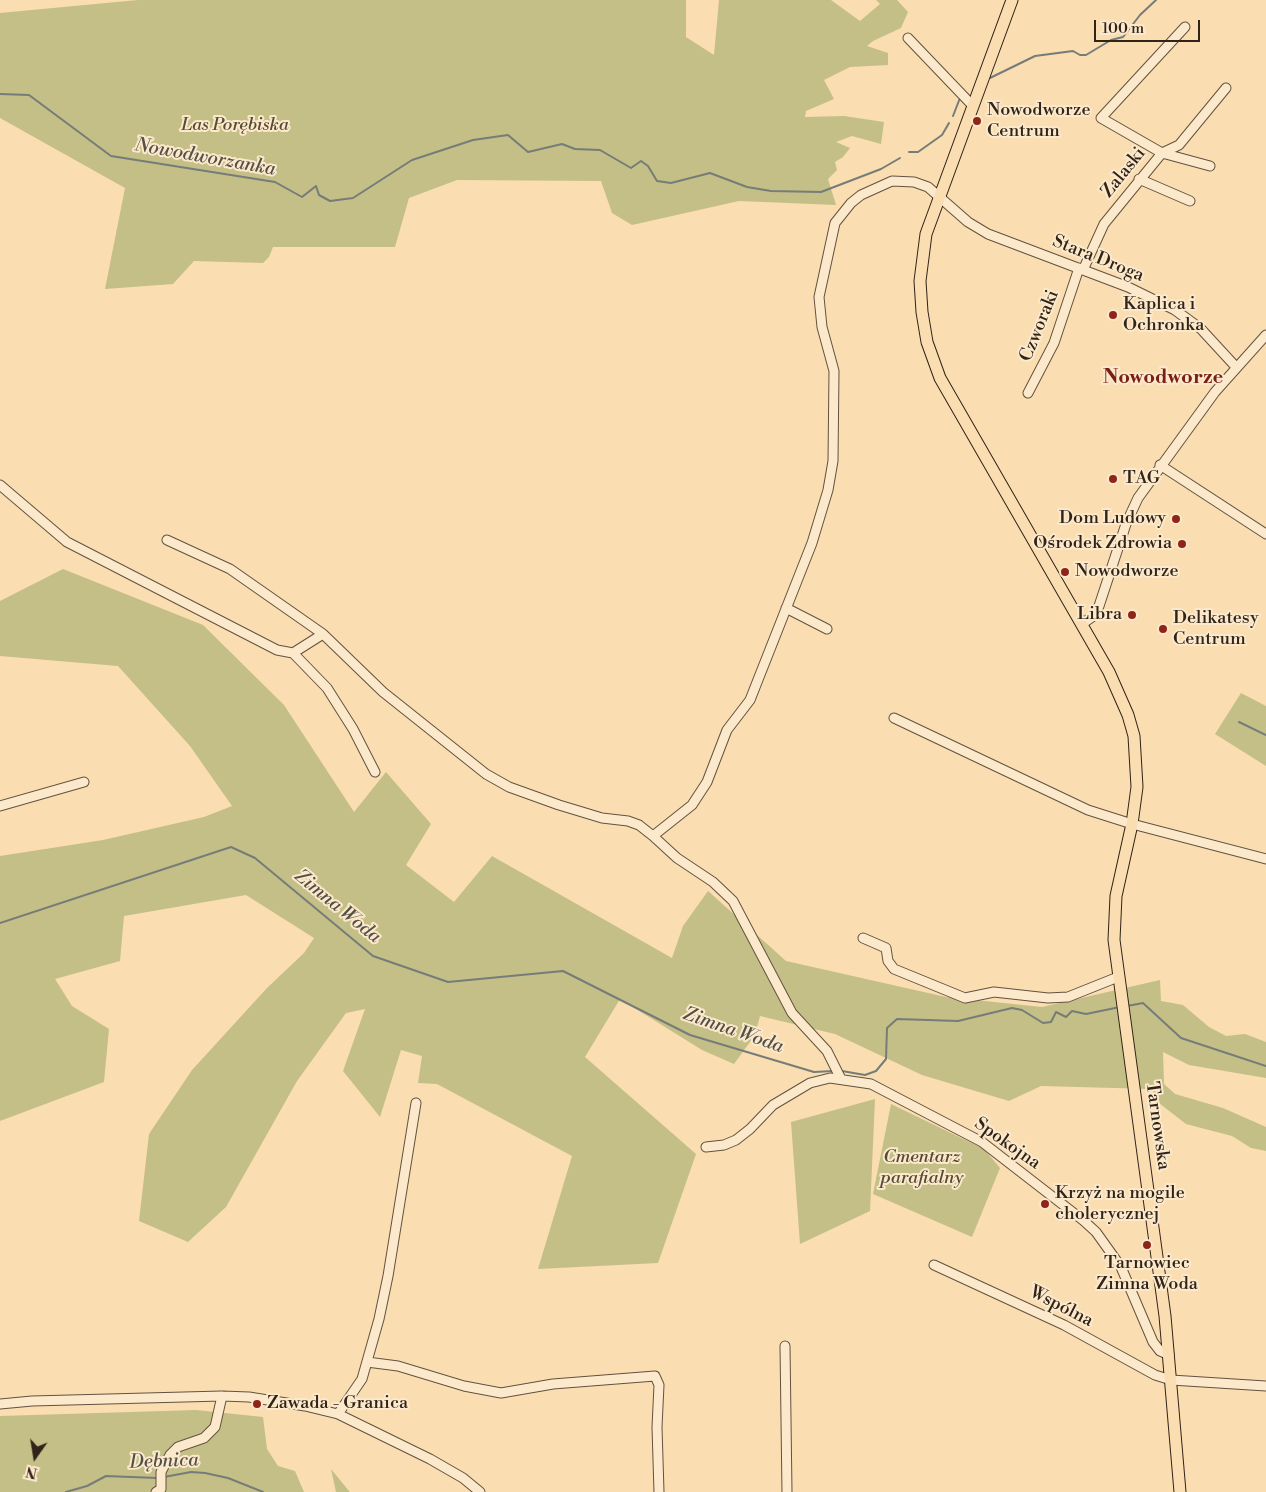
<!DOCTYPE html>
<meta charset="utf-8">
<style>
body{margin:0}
#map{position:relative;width:1266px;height:1492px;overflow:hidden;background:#faddb1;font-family:"Libre Bodoni",serif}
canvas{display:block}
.north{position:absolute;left:10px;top:1432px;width:50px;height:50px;-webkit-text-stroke:4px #fce9cc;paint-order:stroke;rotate:193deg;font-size:14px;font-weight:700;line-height:20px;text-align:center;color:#302317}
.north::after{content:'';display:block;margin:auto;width:18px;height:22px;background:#302317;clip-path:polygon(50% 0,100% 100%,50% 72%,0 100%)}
.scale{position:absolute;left:1094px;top:20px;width:106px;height:22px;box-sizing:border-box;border:2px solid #302317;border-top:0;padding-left:6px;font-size:15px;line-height:18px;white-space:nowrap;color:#302317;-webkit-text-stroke:4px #fce9cc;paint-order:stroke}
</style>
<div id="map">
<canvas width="1266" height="1492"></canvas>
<div class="north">N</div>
<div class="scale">100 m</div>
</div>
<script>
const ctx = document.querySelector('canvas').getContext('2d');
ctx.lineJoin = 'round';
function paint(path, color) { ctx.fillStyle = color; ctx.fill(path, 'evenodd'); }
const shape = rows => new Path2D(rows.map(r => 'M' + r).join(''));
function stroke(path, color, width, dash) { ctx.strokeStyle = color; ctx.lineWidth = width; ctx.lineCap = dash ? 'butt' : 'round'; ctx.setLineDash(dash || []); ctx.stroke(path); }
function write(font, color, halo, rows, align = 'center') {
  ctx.font = font + ' "Libre Bodoni",serif'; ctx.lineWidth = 4; ctx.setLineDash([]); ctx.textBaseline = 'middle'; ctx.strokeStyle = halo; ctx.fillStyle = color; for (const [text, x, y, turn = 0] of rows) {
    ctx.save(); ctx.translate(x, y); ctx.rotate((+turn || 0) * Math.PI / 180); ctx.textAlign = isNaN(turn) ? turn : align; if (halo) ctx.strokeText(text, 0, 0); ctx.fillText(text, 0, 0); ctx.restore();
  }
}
paint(shape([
 [138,0,686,0,686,37,714,55,719,0,831,0,860,21,880,4,876,0,897,0,908,12,901,28,873,41,867,46,888,53,888,65,850,67,824,80,834,99,806,111,805,117,844,116,884,122,881,144,852,136,836,142,850,148,843,157,835,162,837,170,828,179,836,205,739,201,632,225,612,213,601,181,457,180,409,198,395,247,273,247,269,257,263,263,194,261,173,284,105,289,125,188,0,118,0,13],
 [63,569,203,625,284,705,354,812,386,772,431,824,406,865,454,902,492,856,672,958,683,926,708,891,786,961,946,997,1042,1007,1160,980,1161,1001,1183,1005,1209,1027,1226,1036,1245,1034,1266,1042,1266,1078,1189,1065,1163,1052,1164,1084,1175,1094,1223,1108,1266,1127,1266,1151,1251,1148,1232,1136,1186,1124,1159,1103,1152,1089,1041,1086,1009,1101,922,1075,835,1034,760,1016,755,1035,734,1064,702,1050,620,999,585,1057,696,1154,658,1263,538,1269,572,1156,437,1084,418,1083,422,1056,401,1050,380,1117,343,1071,365,1009,346,1013,297,1081,226,1207,188,1242,139,1221,149,1134,192,1070,267,988,304,953,314,938,246,895,124,916,120,961,55,979,72,1006,109,1029,104,1082,0,1121,0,856,103,840,204,817,232,806,190,746,118,666,0,656,0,601],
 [1241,693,1266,706,1266,766,1215,734],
 [875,1099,870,1211,800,1244,791,1122],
 [891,1104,984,1149,1000,1168,972,1237,873,1194],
 [196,1410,263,1417,267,1449,278,1466,295,1471,304,1492,0,1492,0,1416],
 [331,1469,349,1491,350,1492,336,1492]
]), '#c4bf87');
stroke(shape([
 [990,78,1035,56,1073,51,1080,55,1086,55,1111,40,1123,37,1140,15,1156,0],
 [0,94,29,95,111,156,275,182,302,197,316,186,319,195,330,201,353,198,412,160,473,140,508,135,528,152,562,144,575,149,600,150,631,168,641,161,648,166,657,181,671,183,710,173,747,187,771,191,821,192,881,169,900,158],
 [953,116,960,98],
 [909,152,918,152,942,135,949,123],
 [1239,722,1266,735],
 [0,923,231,847,255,858,373,956,448,982,563,971,690,1035,814,1072,833,1071],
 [1127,1006,1143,1003,1181,1038,1266,1066],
 [842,1071,865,1075,876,1071,886,1059,887,1028,897,1019,958,1021,1012,1008,1022,1010,1043,1023,1051,1022,1056,1012,1066,1017,1072,1011,1086,1014,1120,1007],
 [164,1477,191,1472,205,1473,228,1478,263,1492],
 [66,1492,87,1486,106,1476,157,1478]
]), '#767c78', 2);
const minor = shape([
 [1185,27,1101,118,1162,153,1210,166],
 [908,38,973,106],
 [1139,179,1190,201],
 [1083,270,1104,224,1162,153,1179,145,1226,88],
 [1028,393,1054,343,1079,268],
 [1160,465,1266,534],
 [0,485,67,542,277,650,293,653,323,634],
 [167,540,230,569,323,634,383,692,486,774,509,787,559,805,602,818,628,821,639,825,653,836,692,805,707,782,727,730,750,700,812,543,828,490,833,461,834,371,822,327,819,297,835,223,851,203,861,195,892,181,914,182,928,187,968,222,988,234,1128,287,1175,310,1201,329,1236,367],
 [786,608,827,629],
 [1082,624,1092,617,1099,606,1126,524,1138,498,1215,392,1266,335],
 [293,653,327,688,353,729,375,772],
 [894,718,1088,810,1132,824,1266,859],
 [0,806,84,782],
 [653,836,677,858,713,882,733,901,792,1013,827,1051,841,1079],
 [863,938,886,948,888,961,894,969,965,998,994,992,1048,998,1068,997,1118,977],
 [706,1147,724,1145,736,1140,750,1129,773,1105,810,1083,830,1078,871,1084,982,1142,1084,1221,1096,1232,1121,1267,1153,1342,1160,1351,1169,1355],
 [934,1265,1064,1325,1155,1375,1171,1380,1266,1386],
 [785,1346,787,1492],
 [367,1362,398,1366,464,1386,501,1393,553,1384,655,1376,659,1385,657,1427,659,1492],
 [0,1404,32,1401,222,1396,249,1397,305,1406,338,1414,430,1459,463,1478,480,1492],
 [338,1414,362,1379,379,1319,388,1276,416,1103],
 [156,1492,161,1489,161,1472,170,1455,178,1447,204,1438,215,1427,222,1396]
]);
const major = shape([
 [1012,0,926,234,920,281,922,312,927,342,940,378,1109,672,1128,715,1134,736,1137,787,1132,824,1116,896,1114,940,1165,1316,1180,1492]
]);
stroke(minor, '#62523e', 11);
stroke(major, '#302317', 13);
stroke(minor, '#fce9cc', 9);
stroke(major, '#faddb1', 11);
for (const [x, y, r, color] of [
 [977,121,5,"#8f2418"],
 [1113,315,5,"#8f2418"],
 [1113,479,5,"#8f2418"],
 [1176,519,5,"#8f2418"],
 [1182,544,5,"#8f2418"],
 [1065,572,5,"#8f2418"],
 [1132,615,5,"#8f2418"],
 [1163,629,5,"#8f2418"],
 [1045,1204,5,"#8f2418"],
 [1147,1245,5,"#8f2418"],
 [257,1404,5,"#8f2418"]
]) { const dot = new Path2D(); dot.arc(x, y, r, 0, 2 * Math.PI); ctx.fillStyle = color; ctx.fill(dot); stroke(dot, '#fce9cc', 2); }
write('18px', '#302317', '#fce9cc', [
 ["Nowodworze",987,111],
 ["Centrum",987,132],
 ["Kaplica i",1123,305],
 ["Ochronka",1123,326],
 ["TAG",1123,479],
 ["Dom Ludowy",1166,519,"right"],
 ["Ośrodek Zdrowia",1172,544,"right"],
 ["Nowodworze",1075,572],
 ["Libra",1122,615,"right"],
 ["Delikatesy",1173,619],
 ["Centrum",1173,640],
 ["Krzyż na mogile",1055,1194],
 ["cholerycznej",1055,1215],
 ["Tarnowiec",1147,1264,"center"],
 ["Zimna Woda",1147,1285,"center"],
 ["Zawada - Granica",267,1404]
], 'left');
write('italic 18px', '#554a33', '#fce9cc', [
 ["Las Porębiska",235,126],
 ["Cmentarz",922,1158],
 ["parafialny",922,1179]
]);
write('18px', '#302317', '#fce9cc', [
 ["Zalaski",1124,173,-51],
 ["Stara Droga",1098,259,22],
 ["Czworaki",1040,326,-68],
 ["Tarnowska",1157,1126,82],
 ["Spokojna",1007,1144,35],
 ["Wspólna",1061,1307,27]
]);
write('italic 19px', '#535047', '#fce9cc', [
 ["Nowodworzanka",205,158,10],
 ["Zimna Woda",337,907,39],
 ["Zimna Woda",733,1031,19],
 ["Dębnica",164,1462,-2]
]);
write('bold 20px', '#7a1f14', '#fce9cc', [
 ["Nowodworze",1163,378]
]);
</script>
